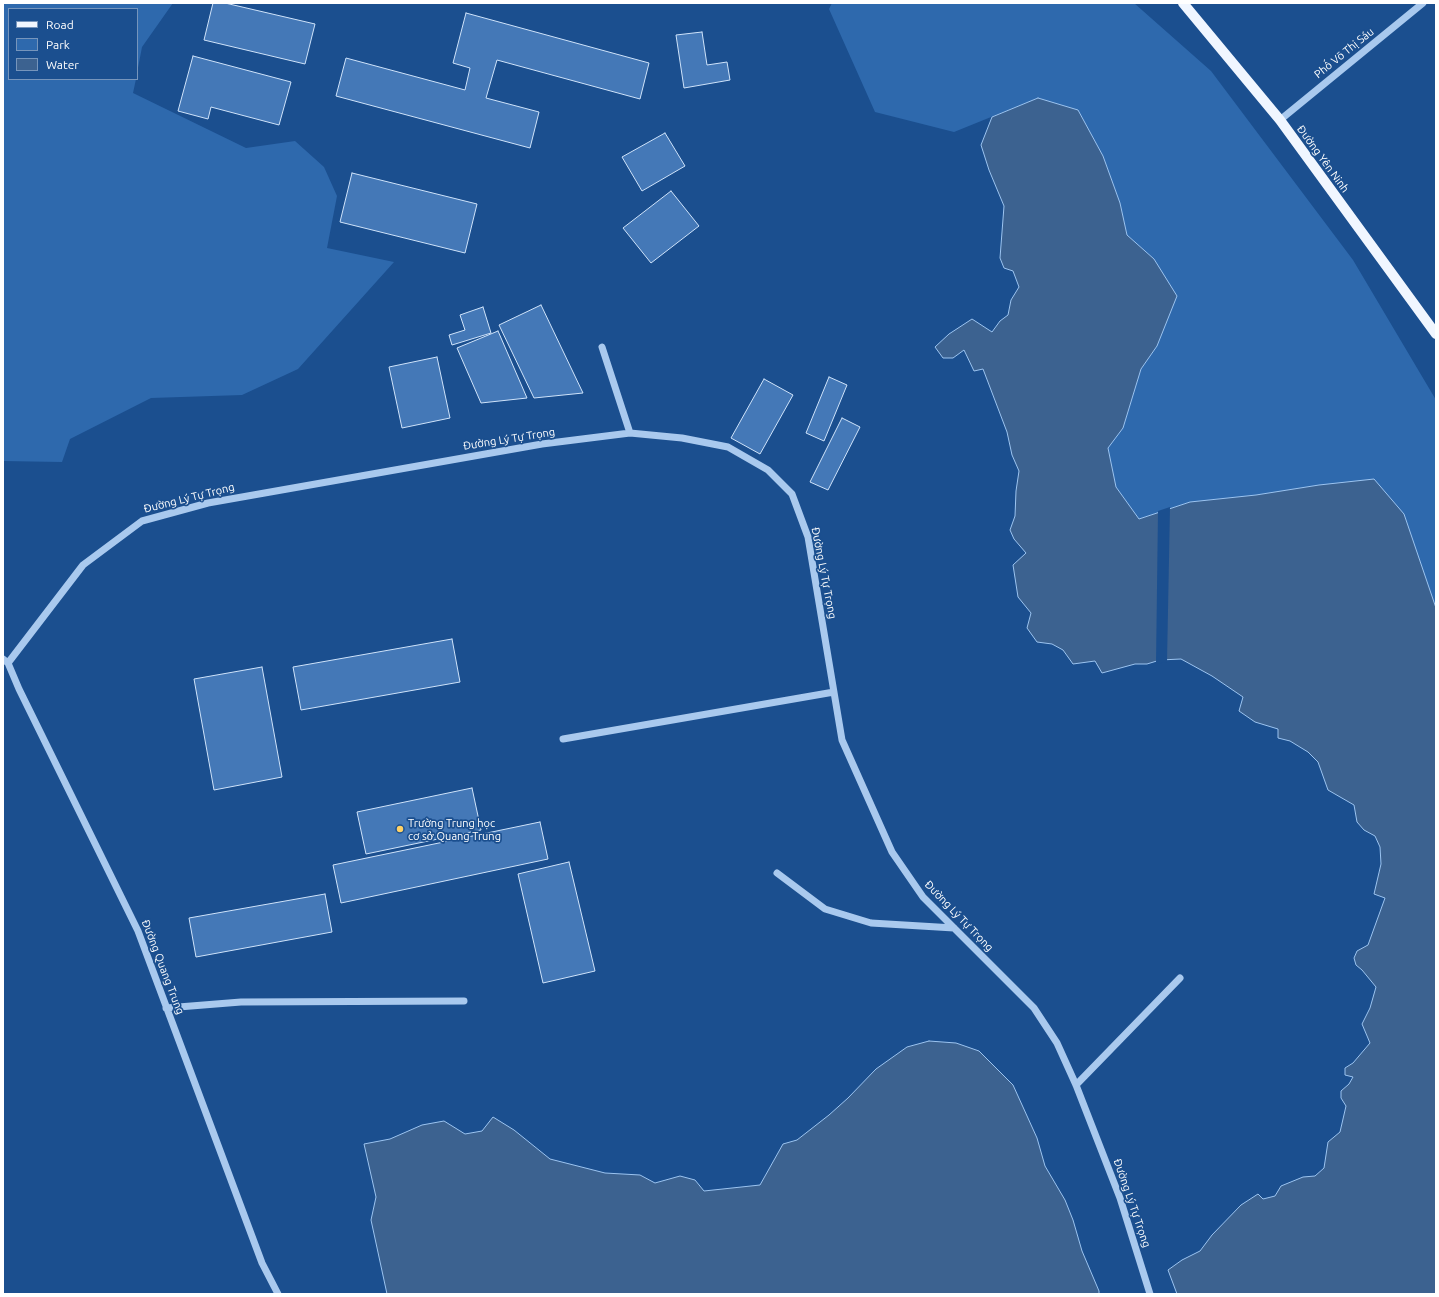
<!DOCTYPE html>
<meta charset="utf-8">
<style>
body{margin:0}
#map{position:relative;width:1439px;height:1297px;overflow:hidden;background:#1b4f8f;font-family:Ubuntu,sans-serif}
canvas{display:block}
.frame{position:absolute;inset:0;border:4px solid #fff;pointer-events:none}
.legend{position:absolute;left:8px;top:8px;width:130px;height:72px;box-sizing:border-box;background:#1b4f8f;border:1px solid #7695bc;margin:0;padding:5px 7px;list-style:none;font-size:12px;color:#fff}
.legend li{display:flex;align-items:center;gap:8px;height:20px}
.legend b{width:20px;border:1px solid #7695bc}
</style>
<div id="map">
<canvas width="1439" height="1297"></canvas>
<div class="frame"></div>
<ul class="legend">
<li><b style="height:5px;background:#f0f6ff"></b>Road</li>
<li><b style="height:11px;background:#2e69ad"></b>Park</li>
<li><b style="height:11px;background:#3c6290"></b>Water</li>
</ul>
</div>
<script>
const ctx = document.querySelector('canvas').getContext('2d');
ctx.lineJoin = 'round';
function paint(path, color) { ctx.fillStyle = color; ctx.fill(path, 'evenodd'); }
const shape = rows => new Path2D(rows.map(r => 'M' + r).join(''));
function stroke(path, color, width, dash) { ctx.strokeStyle = color; ctx.lineWidth = width; ctx.lineCap = dash ? 'butt' : 'round'; ctx.setLineDash(dash || []); ctx.stroke(path); }
function write(font, color, halo, rows, align = 'center') {
  ctx.font = font + ' Ubuntu,sans-serif'; ctx.lineWidth = 3.5; ctx.setLineDash([]); ctx.textBaseline = 'middle'; ctx.strokeStyle = halo; ctx.fillStyle = color; for (const [text, x, y, turn = 0] of rows) {
    ctx.save(); ctx.translate(x, y); ctx.rotate((+turn || 0) * Math.PI / 180); ctx.textAlign = isNaN(turn) ? turn : align; if (halo) ctx.strokeText(text, 0, 0); ctx.fillText(text, 0, 0); ctx.restore();
  }
}
paint(shape([
 [3,3,173,3,142,47,137,73,137,9,9,9,9,79,136,79,133,93,246,148,295,141,324,167,337,196,327,248,394,262,298,369,242,395,151,398,70,439,62,462,3,461],
 [832,3,1134,3,1211,71,1353,260,1436,400,1436,609,1319,485,1256,495,1190,502,1139,519,1116,487,1108,448,1123,428,1141,369,1157,346,1154,259,1127,235,1120,203,1103,156,1078,110,1038,98,954,132,875,112,829,9]
]), '#2e69ad');
const water = shape([
 [1038,98,1078,110,1103,156,1120,203,1127,235,1154,259,1177,296,1157,346,1141,369,1123,428,1108,448,1116,487,1139,519,1190,502,1256,495,1319,485,1374,479,1404,514,1436,608,1436,1294,1177,1294,1168,1270,1182,1260,1200,1251,1212,1235,1241,1205,1258,1194,1263,1199,1275,1196,1281,1186,1303,1177,1315,1176,1324,1168,1328,1142,1340,1132,1346,1106,1341,1098,1341,1091,1349,1084,1353,1077,1345,1075,1345,1068,1353,1063,1370,1043,1362,1024,1370,1008,1376,987,1362,970,1356,965,1354,958,1357,951,1368,945,1385,898,1374,894,1381,864,1380,847,1375,836,1364,830,1357,822,1354,805,1328,790,1318,762,1308,752,1290,741,1278,738,1278,729,1255,722,1239,711,1243,697,1212,676,1181,659,1160,660,1147,664,1135,664,1102,673,1095,661,1073,664,1063,650,1052,644,1037,642,1027,628,1031,613,1018,597,1013,565,1026,553,1014,539,1010,530,1015,516,1016,491,1019,471,1012,455,1007,432,983,369,974,371,964,350,953,358,943,358,935,347,949,334,972,319,992,332,1000,321,1008,315,1011,300,1019,287,1013,271,1004,268,1000,258,1004,206,989,170,981,145,992,117,1038,98],
 [929,1041,956,1043,979,1051,1013,1085,1037,1138,1045,1166,1065,1200,1073,1220,1082,1251,1099,1291,1099,1294,387,1294,371,1220,376,1197,364,1144,390,1139,422,1125,444,1121,465,1134,482,1131,493,1117,514,1130,550,1159,605,1173,640,1175,655,1183,680,1176,695,1180,704,1191,760,1185,783,1144,797,1140,829,1115,848,1098,876,1069,907,1047,929,1041]
]);
paint(water, '#3c6290');
stroke(water, '#9cc4f0', 1);
paint(shape([
 [1170,507,1167,662,1156,664,1158,511]
]), '#1b4f8f');
const building = shape([
 [213,3,225,3,315,24,305,64,204,40,213,3],
 [466,13,649,63,640,99,497,60,486,98,539,112,530,148,336,96,346,58,465,90,470,68,453,63,466,13],
 [702,32,707,65,727,62,730,80,684,88,676,35,702,32],
 [193,56,291,82,279,125,211,107,208,119,178,111,193,56],
 [665,133,685,166,642,191,622,157,665,133],
 [352,173,477,204,465,253,340,222,352,173],
 [671,191,699,226,651,263,623,228,671,191],
 [541,305,583,393,534,398,499,325,541,305],
 [483,307,491,333,452,345,449,335,465,330,460,315,483,307],
 [498,331,527,398,481,403,457,348,498,331],
 [437,357,450,418,402,428,389,367,437,357],
 [829,377,847,385,824,441,806,433,829,377],
 [764,379,793,395,760,454,731,438,764,379],
 [842,418,860,427,828,490,810,482,842,418],
 [452,639,460,682,301,710,293,667,452,639],
 [262,667,282,777,214,790,194,679,262,667],
 [472,788,481,830,366,854,357,812,472,788],
 [540,822,548,859,341,903,333,865,540,822],
 [569,862,595,971,543,983,518,874,569,862],
 [325,894,332,932,196,957,189,918,325,894]
]);
paint(building, '#4478b7');
stroke(building, '#cfe3fa', 1);
stroke(shape([
 [1280,120,1423,3],
 [602,347,630,433],
 [3,659,8,663,19,689,138,931,262,1263,278,1294],
 [8,663,83,565,142,521,208,503,542,444,630,433,682,438,728,447,768,470,792,494,808,537,842,740,892,852,923,897,1034,1008,1057,1043,1076,1085,1120,1198,1150,1294],
 [563,739,834,692],
 [777,873,825,909,871,923,954,928],
 [166,1008,241,1002,464,1001],
 [1076,1085,1180,978]
]), '#a9c9ee', 7);
stroke(shape([
 [1183,3,1280,120,1436,334]
]), '#f0f6ff', 10);
for (const [x, y, r, color] of [
 [400,829,4,"#ffd166"]
]) { const dot = new Path2D(); dot.arc(x, y, r, 0, 2 * Math.PI); ctx.fillStyle = color; ctx.fill(dot); stroke(dot, '#1b4f8f', 1.5); }
write('11px', '#fff', '#1b4f8f', [
 ["Phố Võ Thị Sáu",1344,53,-39],
 ["Đường Yên Ninh",1323,159,54],
 ["Đường Lý Tự Trọng",509,439,-9],
 ["Đường Lý Tự Trọng",189,498,-14],
 ["Đường Lý Tự Trọng",824,573,79],
 ["Đường Lý Tự Trọng",959,916,46],
 ["Đường Quang Trung",163,967,69],
 ["Đường Lý Tự Trọng",1132,1203,71]
]);
write('11px', '#fff', '#1b4f8f', [
 ["Trường Trung học",408,823],
 ["cơ sở Quang Trung",408,836]
], 'left');
</script>
